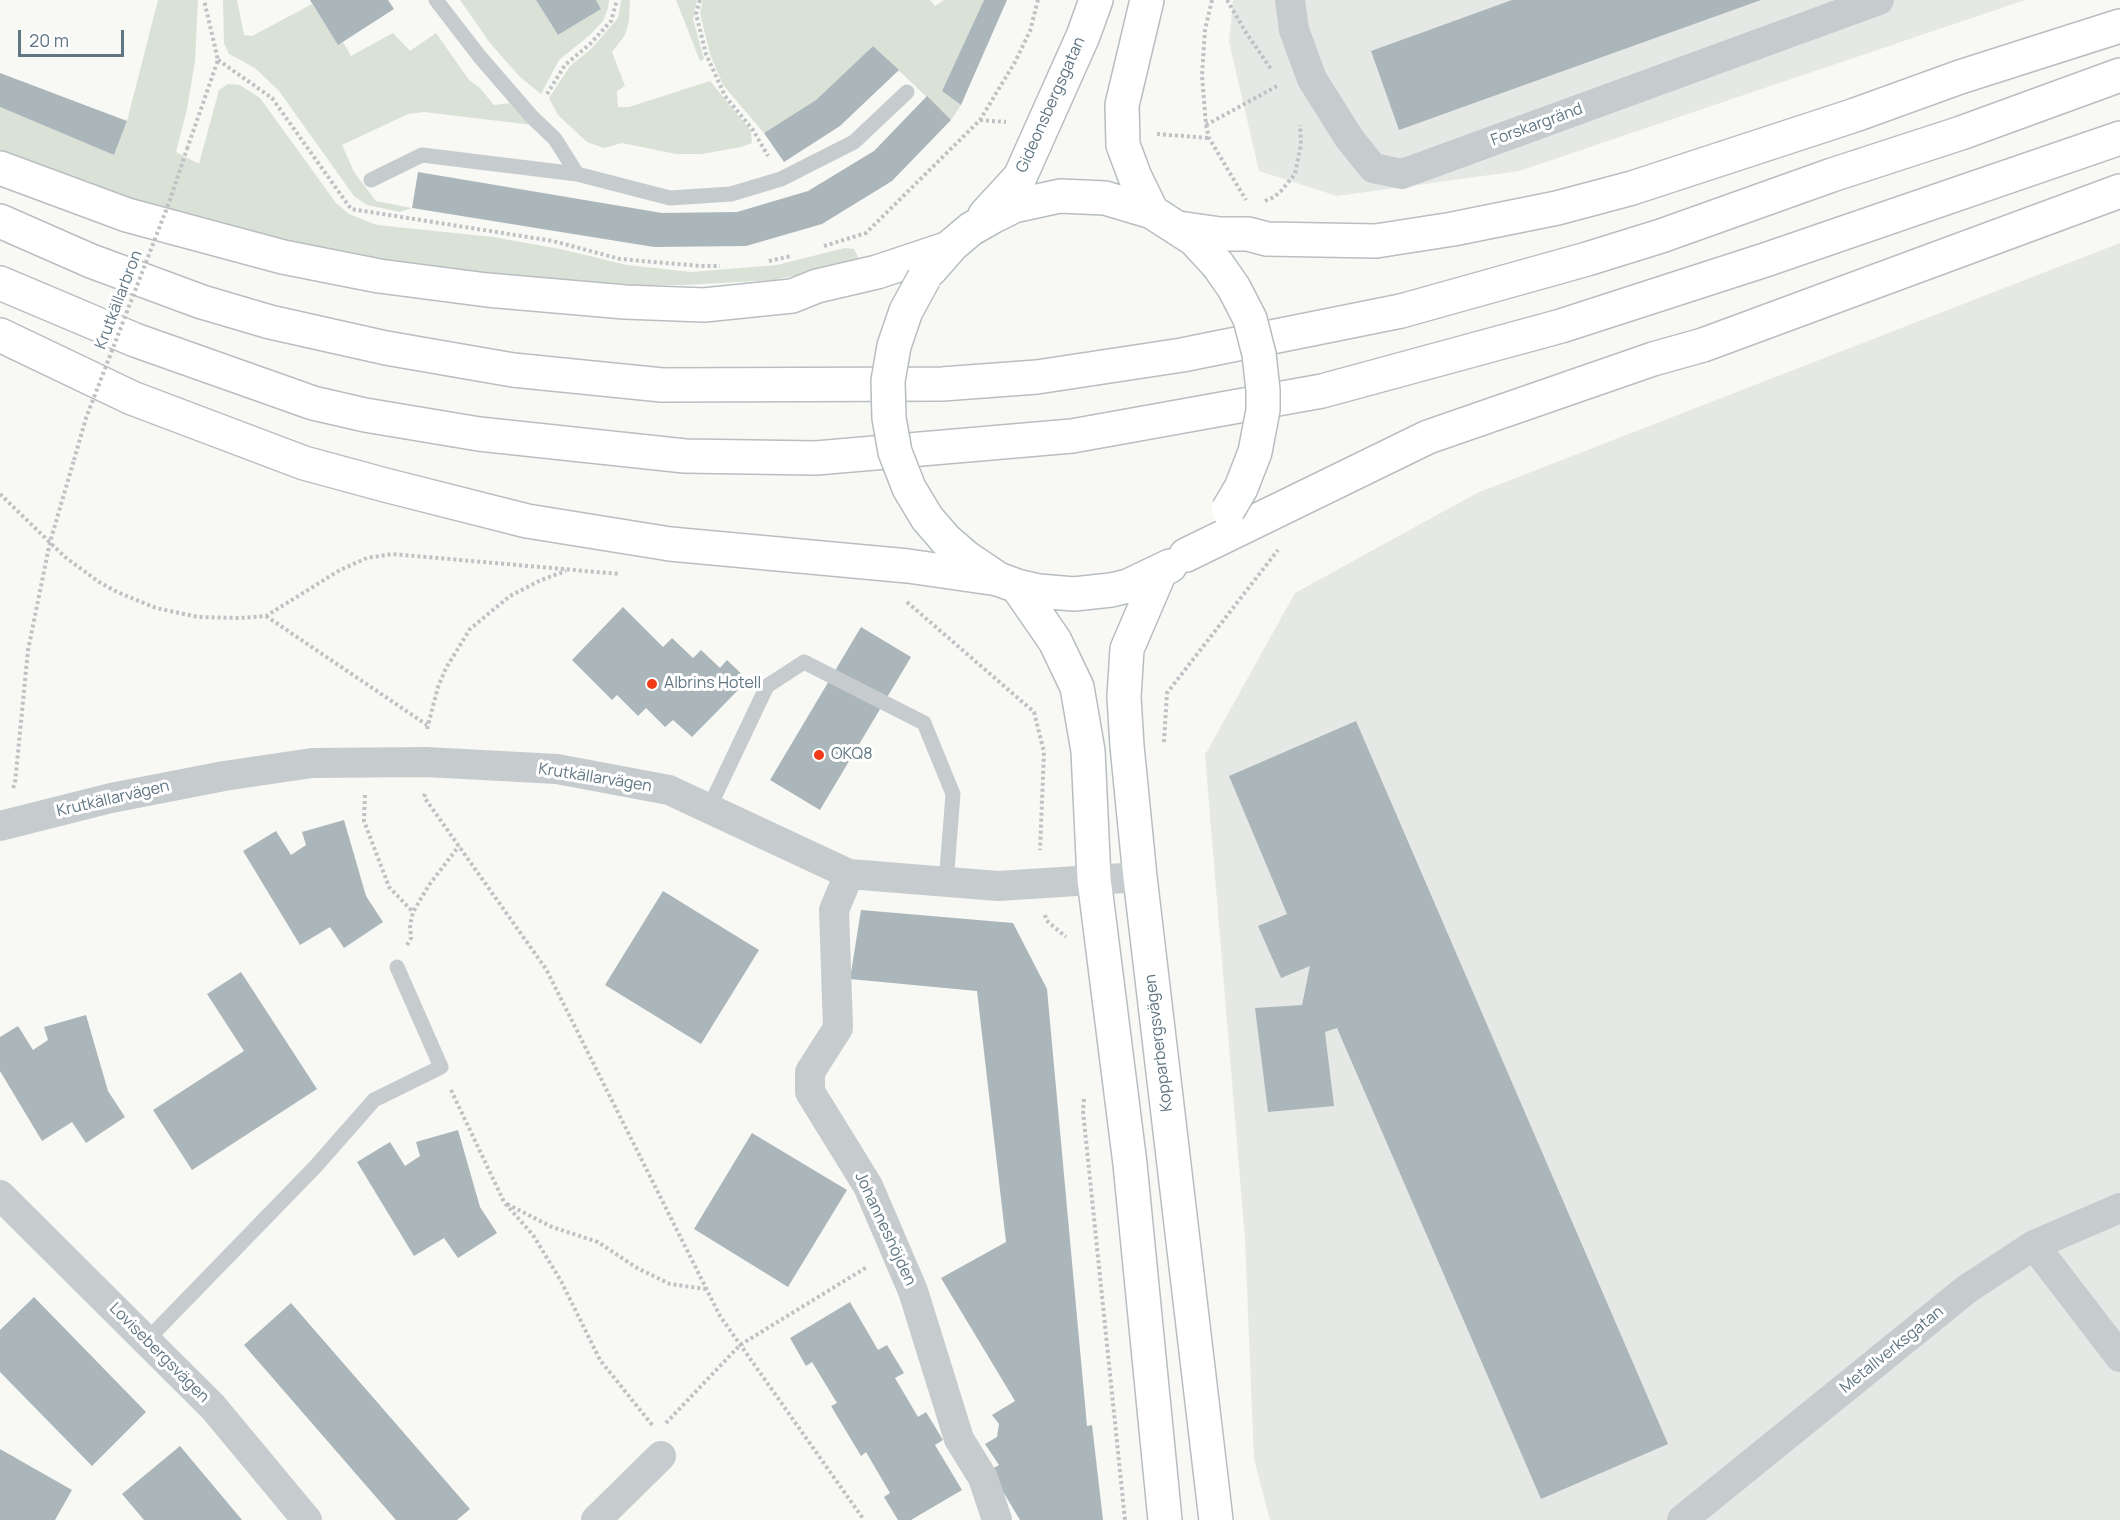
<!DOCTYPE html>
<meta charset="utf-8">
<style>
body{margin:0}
#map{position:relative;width:2120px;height:1520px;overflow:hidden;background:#f8f8f5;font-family:Manrope,sans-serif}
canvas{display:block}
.scale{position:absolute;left:18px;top:30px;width:106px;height:27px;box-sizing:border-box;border:3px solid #607683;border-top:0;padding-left:8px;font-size:18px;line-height:21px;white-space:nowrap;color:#607683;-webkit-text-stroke:4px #fff;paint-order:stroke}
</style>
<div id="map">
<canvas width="2120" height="1520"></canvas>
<div class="scale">20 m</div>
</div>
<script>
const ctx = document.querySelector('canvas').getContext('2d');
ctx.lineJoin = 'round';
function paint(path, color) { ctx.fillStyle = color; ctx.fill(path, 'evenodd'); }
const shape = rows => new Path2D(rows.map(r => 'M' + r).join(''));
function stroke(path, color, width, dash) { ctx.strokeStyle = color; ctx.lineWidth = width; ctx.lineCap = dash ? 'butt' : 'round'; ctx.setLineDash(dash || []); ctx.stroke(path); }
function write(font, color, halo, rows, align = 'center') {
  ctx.font = font + ' Manrope,sans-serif'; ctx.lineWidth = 6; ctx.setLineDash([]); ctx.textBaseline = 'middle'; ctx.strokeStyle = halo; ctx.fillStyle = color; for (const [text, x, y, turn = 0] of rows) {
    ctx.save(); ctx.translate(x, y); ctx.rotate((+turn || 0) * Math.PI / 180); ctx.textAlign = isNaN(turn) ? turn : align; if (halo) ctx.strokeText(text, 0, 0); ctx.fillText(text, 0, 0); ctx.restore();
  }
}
paint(shape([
 [1233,0,2025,0,1519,171,1337,196,1259,171,1229,42],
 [2120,243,2120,1520,1270,1520,1254,1459,1245,1239,1205,755,1295,593,1477,493]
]), '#e6e8e6');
paint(shape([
 [158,0,198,0,195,61,187,109,176,152,199,164,219,90,228,84,240,85,260,98,336,203,349,214,377,225,493,237,560,249,627,265,691,272,777,265,845,248,854,249,860,261,774,280,685,285,566,285,395,265,209,228,115,200,0,151,0,107,114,155,127,121],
 [223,0,237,0,244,35,252,36,312,4,338,44,343,42,351,56,393,33,410,51,436,33,469,80,480,88,494,105,511,103,533,125,424,112,408,114,342,145,354,172,376,201,412,208,400,212,367,205,354,196,279,91,255,68,229,54,224,43],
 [460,0,536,0,558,35,601,9,596,0,609,0,608,8,603,21,590,35,559,60,541,94,519,76,490,43],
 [621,0,630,0,629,21,625,35,612,52,625,86,617,91,618,107,629,107,710,81,751,131,752,143,741,147,702,154,676,154,622,143,604,148,587,142,558,115,549,98,570,66,591,49,618,18],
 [676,0,697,0,693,19,704,59,700,61],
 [703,0,930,0,935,6,944,0,984,0,942,91,961,105,951,120,873,46,816,100,764,133,723,85,710,54,700,13]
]), '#dae1d6');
paint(shape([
 [310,0,388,0,394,9,338,45],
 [536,0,596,0,601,9,558,35],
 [984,0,1007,0,961,105,942,91],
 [1512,0,1761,0,1399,130,1371,51],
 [873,46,899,70,840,126,784,162,764,133,816,100],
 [0,73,127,121,114,155,0,107],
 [927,96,951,120,892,181,822,224,746,246,654,247,412,208,418,172,662,213,737,212,808,191,874,151],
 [623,607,663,647,672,638,693,658,701,650,720,668,727,660,748,680,692,737,673,720,665,727,646,708,638,716,617,695,612,700,572,660],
 [861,627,911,657,820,810,770,780],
 [1356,721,1668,1444,1541,1499,1337,1028,1325,1032,1334,1106,1268,1112,1255,1008,1302,1005,1310,966,1281,978,1258,926,1287,914,1229,776],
 [344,820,366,896,383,922,344,948,330,927,300,945,243,851,276,831,291,855,306,845,302,832],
 [663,891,759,950,701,1044,605,985],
 [861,910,1013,923,1047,989,1087,1426,1092,1425,1103,1520,1020,1520,990,1470,999,1465,985,1444,997,1437,999,1424,992,1415,1015,1401,941,1278,1006,1242,977,991,850,979],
 [241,972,317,1089,192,1170,153,1110,244,1051,207,994],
 [86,1015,108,1091,125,1117,86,1143,72,1122,42,1141,0,1071,0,1037,18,1026,33,1050,48,1040,44,1027],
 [458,1130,480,1207,497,1233,458,1258,444,1238,414,1256,357,1162,390,1142,405,1166,420,1156,416,1142],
 [752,1133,847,1190,788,1287,694,1229],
 [34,1297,146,1412,92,1466,0,1372,0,1330],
 [850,1302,878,1350,887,1345,904,1373,895,1378,918,1417,926,1412,943,1440,935,1445,962,1490,911,1520,898,1520,884,1497,890,1493,866,1452,861,1456,831,1406,837,1403,812,1362,806,1366,790,1338],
 [291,1303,470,1509,457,1520,396,1520,244,1345],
 [180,1446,242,1520,144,1520,122,1494],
 [0,1449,72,1490,55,1520,0,1520]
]), '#abb6bb');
const secondary = shape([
 [1147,0,1122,105,1123,145,1135,177,1152,212],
 [985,215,1020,177,1083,36,1096,0],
 [930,270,952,245,971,229,992,217,1014,206,1060,196,1105,198,1152,212,1194,239,1218,265],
 [946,540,967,558,998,579,1017,586,1039,591,1074,594,1111,590,1128,586,1170,566],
 [1160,572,1127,649,1124,697,1127,746,1140,877,1216,1520],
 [1017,586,1055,641,1077,687,1088,751,1094,879,1130,1164,1165,1520]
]);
const highway = shape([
 [0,168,127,215,283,257,379,276,487,290,625,302,704,305,792,296,817,286,877,272,949,248],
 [0,221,91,261,202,302,270,322,386,348,513,370,662,385,942,384,1037,377,1182,355,1401,311,1587,259,1661,236,1832,175,1961,133,2120,75],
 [1178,228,1220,234,1248,234,1267,239,1376,241,1453,229,1557,208,1632,188,1855,115,1960,77,2120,26],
 [0,283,135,340,313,403,365,415,479,434,685,456,816,458,1072,436,1322,391,1561,326,1765,260,2120,138],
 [0,335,132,398,304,463,385,485,527,521,670,544,908,566,998,579],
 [1186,555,1428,437,1653,359,1703,345,2120,191]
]);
stroke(secondary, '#b7bec2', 36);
stroke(highway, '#babec1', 36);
stroke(shape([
 [700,0,696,14,706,54,725,96,753,130,768,156],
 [1212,0,1205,30,1202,76,1206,125,1209,138,1246,200],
 [1227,0,1245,31,1271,69],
 [218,60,272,98,351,209,553,241,620,259,700,266,720,266],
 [547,94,565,65,590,44,611,21,617,0],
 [980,120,1006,122],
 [1206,125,1279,85],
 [1157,134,1209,138],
 [187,149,218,60,204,0],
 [1265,201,1274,197,1281,191,1295,174,1301,144,1300,125],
 [824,246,866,233,980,120,1015,62,1030,31,1038,0],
 [769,261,791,256],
 [0,494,65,557,99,582,117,592,156,608,198,617,240,618,266,616,340,570,367,558,392,554,620,574],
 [907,602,1034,712,1044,752,1040,850],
 [266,616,427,725],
 [427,729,438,687,446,668,470,629,510,596,541,580,566,571],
 [1164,742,1167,693,1278,550],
 [13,788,15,783,28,650,50,542,74,460],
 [425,794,424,797,546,969,720,1316,864,1520],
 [365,795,364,821,389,887,413,912],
 [1045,915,1046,920,1066,937],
 [407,945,411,938,410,925,413,912,429,885,459,846],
 [451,1090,504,1202,533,1235,561,1281,600,1360,653,1426],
 [1084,1099,1083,1111,1125,1520],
 [507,1204,552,1227,598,1242,637,1268,670,1284,706,1289],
 [666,1423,740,1345,867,1267]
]), '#bfc2c4', 4, [3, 3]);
stroke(shape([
 [436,0,480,57,532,117,555,139,577,174],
 [371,180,422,155,577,174,670,198,731,194,781,179,854,142,907,92],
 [709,808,767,686,804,662,924,723,953,794,946,883],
 [147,1340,316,1166,374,1100,441,1067,397,967]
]), '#c6cbce', 15);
stroke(shape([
 [1290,0,1294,30,1312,79,1349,138,1373,168,1402,174,1879,0],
 [0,826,111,798,224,776,312,763,426,762,557,769,669,790,849,874,998,886,1140,877],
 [849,874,834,910,838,1028,810,1072,810,1092,868,1186,913,1291,959,1439,983,1478,997,1520],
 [0,1195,213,1407,307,1520],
 [2034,1245,2120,1357],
 [596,1520,661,1456],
 [1682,1520,1967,1289,2034,1245,2120,1208]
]), '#c6cbce', 30);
stroke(secondary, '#fff', 33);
stroke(highway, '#fff', 33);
const secondaryBridge = shape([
 [1218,265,1234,288,1250,319,1259,354,1263,390,1263,410,1255,452,1241,488,1228,510],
 [924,278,906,311,894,346,888,381,889,418,895,452,909,488,927,518,946,540]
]);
stroke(secondaryBridge, '#b7bec2', 36, []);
stroke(shape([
 [74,460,86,418,170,200,187,149]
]), '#bfc2c4', 4, [3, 3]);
stroke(secondaryBridge, '#fff', 33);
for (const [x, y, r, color] of [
 [652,684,6,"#f43b19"],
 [819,755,6,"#f43b19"]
]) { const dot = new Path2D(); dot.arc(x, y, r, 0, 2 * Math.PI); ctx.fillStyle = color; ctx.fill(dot); stroke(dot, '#fff', 2); }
write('16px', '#607683', '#fff', [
 ["Gideonsbergsgatan",1051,105,-66],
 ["Forskargränd",1537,125,-20],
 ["Krutkällarbron",119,300,-69],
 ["Krutkällarvägen",595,778,9],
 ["Krutkällarvägen",113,799,-13],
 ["Kopparbergsvägen",1159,1043,-97],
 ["Johanneshöjden",885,1229,65],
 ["Metallverksgatan",1892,1350,-39],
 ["Lovisebergsvägen",159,1353,45]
]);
write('16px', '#607683', '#fff', [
 ["Albrins Hotell",664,684],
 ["OKQ8",831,755]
], 'left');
</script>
